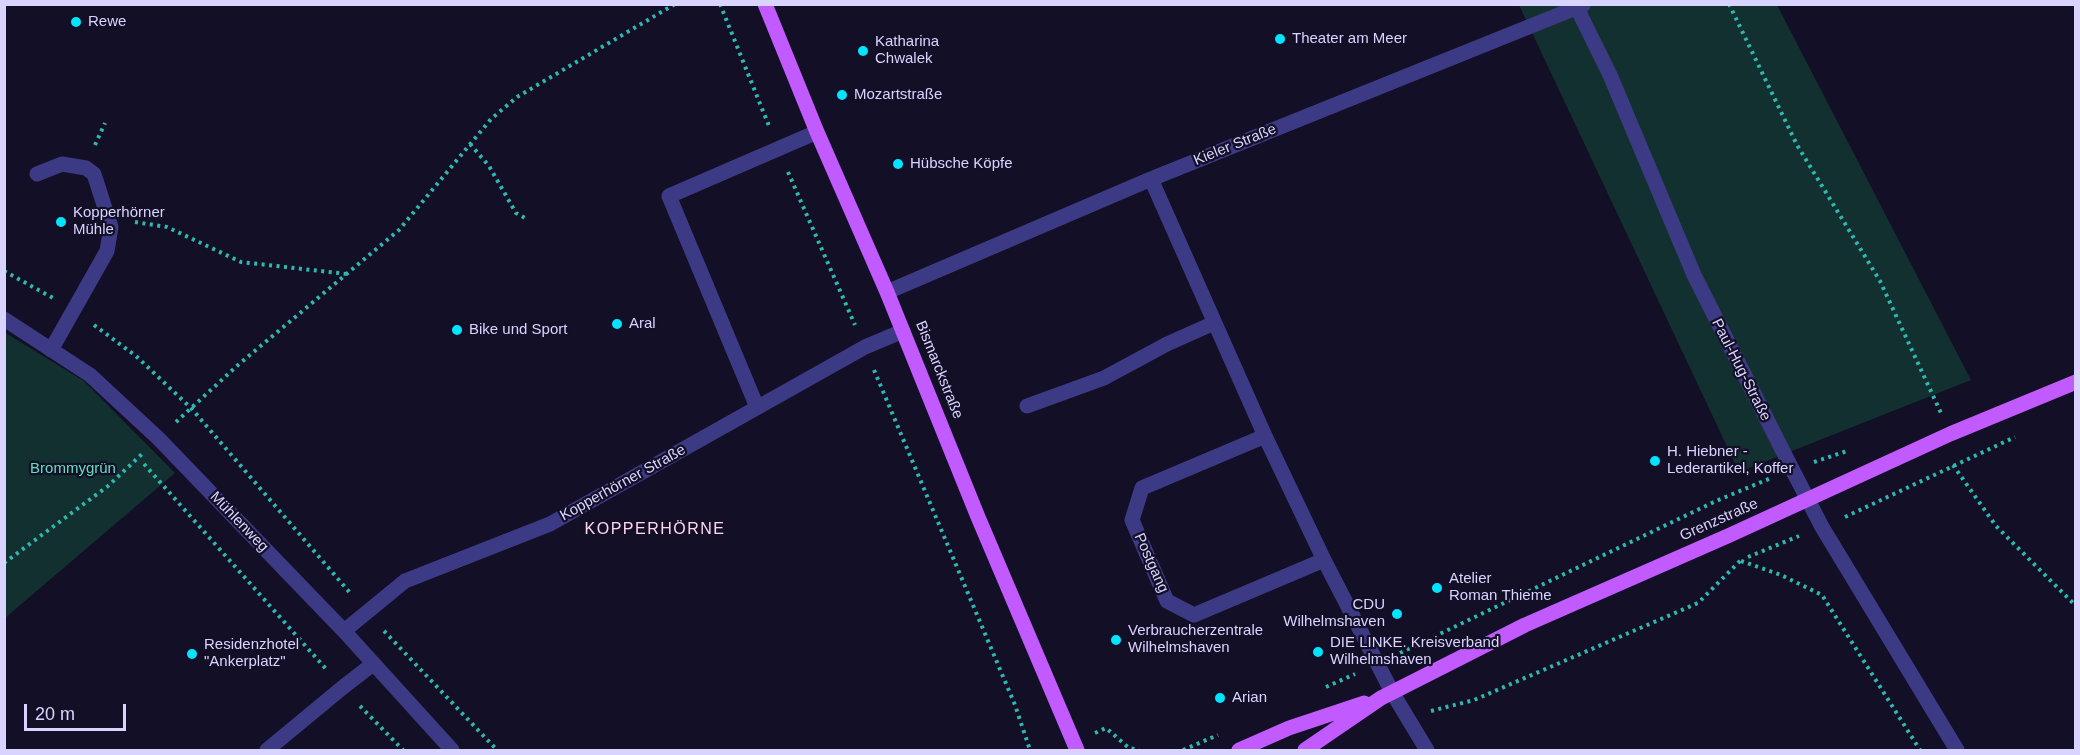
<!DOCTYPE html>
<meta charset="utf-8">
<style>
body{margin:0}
#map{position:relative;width:2080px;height:755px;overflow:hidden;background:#130f26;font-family:Arial,sans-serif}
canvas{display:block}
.frame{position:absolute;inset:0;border:6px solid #d9d4ff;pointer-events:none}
.scale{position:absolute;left:24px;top:704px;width:102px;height:27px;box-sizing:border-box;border:3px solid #d9d4ff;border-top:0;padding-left:8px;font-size:18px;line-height:21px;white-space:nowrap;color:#d9d4ff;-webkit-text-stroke:4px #130f26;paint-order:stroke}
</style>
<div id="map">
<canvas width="2080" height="755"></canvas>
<div class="frame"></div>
<div class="scale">20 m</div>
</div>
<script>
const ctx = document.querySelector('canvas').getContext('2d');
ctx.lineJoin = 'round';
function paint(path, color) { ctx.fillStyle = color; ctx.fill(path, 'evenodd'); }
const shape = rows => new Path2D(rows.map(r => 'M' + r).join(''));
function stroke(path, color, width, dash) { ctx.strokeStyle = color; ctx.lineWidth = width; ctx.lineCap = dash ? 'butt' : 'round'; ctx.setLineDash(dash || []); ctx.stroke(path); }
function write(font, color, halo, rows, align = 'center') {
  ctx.font = font + ' Arial,sans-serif'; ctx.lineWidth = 4.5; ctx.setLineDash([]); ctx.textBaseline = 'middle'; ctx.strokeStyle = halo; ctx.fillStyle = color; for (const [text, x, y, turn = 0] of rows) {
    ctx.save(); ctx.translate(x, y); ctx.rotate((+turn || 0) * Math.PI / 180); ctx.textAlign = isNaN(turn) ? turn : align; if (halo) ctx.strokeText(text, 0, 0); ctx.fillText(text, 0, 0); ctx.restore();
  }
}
paint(shape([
 [1519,5,1777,5,1971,380,1739,472],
 [4,332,84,381,175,473,5,618]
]), '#12302f');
stroke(shape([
 [720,4,769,126],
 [1729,4,1797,145,1880,281,1941,413],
 [470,144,489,166,516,213,527,219],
 [95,145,105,123],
 [788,172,855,325],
 [135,222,167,227,241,262,347,274],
 [4,271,53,298],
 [94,325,136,356,191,408,351,594],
 [874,370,1015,705,1030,750],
 [176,422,238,365,399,230,491,119,517,97,675,4],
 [1814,462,1847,451],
 [144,464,326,669],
 [1953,465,1996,526,2076,606],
 [1845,517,2015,437],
 [1748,557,1799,536],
 [1741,561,1781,575,1822,595,1920,750],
 [4,563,108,486,142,454],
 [384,631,497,750],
 [1400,653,1716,501,1771,478],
 [1326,687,1355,674],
 [360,706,403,750],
 [1431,711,1474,700,1698,603,1741,560],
 [1095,733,1106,728,1129,748,1139,750],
 [1183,750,1218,735]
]), '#2fb8b0', 4, [3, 4.5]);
stroke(shape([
 [1575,4,1610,75,1694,275,1792,469,1822,527,1957,750],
 [37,174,62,164,86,168,94,174,111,227,107,251,51,350],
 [1151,179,1265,436,1324,560,1392,692,1427,750],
 [887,292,1151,179,1583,5],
 [4,319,90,375,158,438,344,631,452,750],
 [1027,406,1104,378,1167,344,1214,323],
 [757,407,669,196,817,132],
 [1265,436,1142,488,1132,520,1167,601,1194,615,1324,560],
 [344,631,405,581,550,524,865,347,903,331],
 [267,750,342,688,373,664]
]), '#3d3a85', 15);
stroke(shape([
 [765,4,817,132,887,292,978,517,1077,750],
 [1239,750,1289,728,1364,703],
 [1305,750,1381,698,1525,625,1730,535,1950,434,2076,382]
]), '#c25bff', 15);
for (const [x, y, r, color] of [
 [76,22,6,"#00e5ff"],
 [1280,39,6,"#00e5ff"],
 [863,51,6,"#00e5ff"],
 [842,95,6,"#00e5ff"],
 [898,164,6,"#00e5ff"],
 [61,222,6,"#00e5ff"],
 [617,324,6,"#00e5ff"],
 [457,330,6,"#00e5ff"],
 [1655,461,6,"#00e5ff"],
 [1437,588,6,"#00e5ff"],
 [1397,614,6,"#00e5ff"],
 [1116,640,6,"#00e5ff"],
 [1318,652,6,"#00e5ff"],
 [192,654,6,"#00e5ff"],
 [1220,698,6,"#00e5ff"]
]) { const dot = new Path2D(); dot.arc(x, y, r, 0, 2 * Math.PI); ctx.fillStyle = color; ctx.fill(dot); stroke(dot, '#130f26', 2); }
write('15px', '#d9d4ff', '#130f26', [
 ["Rewe",88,22],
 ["Theater am Meer",1292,39],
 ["Katharina",875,42],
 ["Chwalek",875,59],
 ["Mozartstraße",854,95],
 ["Hübsche Köpfe",910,164],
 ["Kopperhörner",73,213],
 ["Mühle",73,230],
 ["Aral",629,324],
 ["Bike und Sport",469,330],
 ["H. Hiebner -",1667,452],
 ["Lederartikel, Koffer",1667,469],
 ["Atelier",1449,579],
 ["Roman Thieme",1449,596],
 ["CDU",1385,605,"right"],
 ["Wilhelmshaven",1385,622,"right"],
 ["Verbraucherzentrale",1128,631],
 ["Wilhelmshaven",1128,648],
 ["DIE LINKE. Kreisverband",1330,643],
 ["Wilhelmshaven",1330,660],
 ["Residenzhotel",204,645],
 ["\"Ankerplatz\"",204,662],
 ["Arian",1232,698]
], 'left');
write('15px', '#d9d4ff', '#130f26', [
 ["Kieler Straße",1235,145,-22],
 ["Bismarckstraße",939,370,68],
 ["Paul-Hug-Straße",1741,370,63],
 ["Kopperhörner Straße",623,483,-29],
 ["Grenzstraße",1719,520,-24],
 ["Mühlenweg",239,522,46],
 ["Postgang",1151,563,66]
]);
write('15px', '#5fe0c0', '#130f26', [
 ["Brommygrün",73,469]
]);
ctx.letterSpacing = '1.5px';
write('16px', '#ffd6f0', '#130f26', [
 ["KOPPERHÖRNE",655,530]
]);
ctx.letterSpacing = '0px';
</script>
